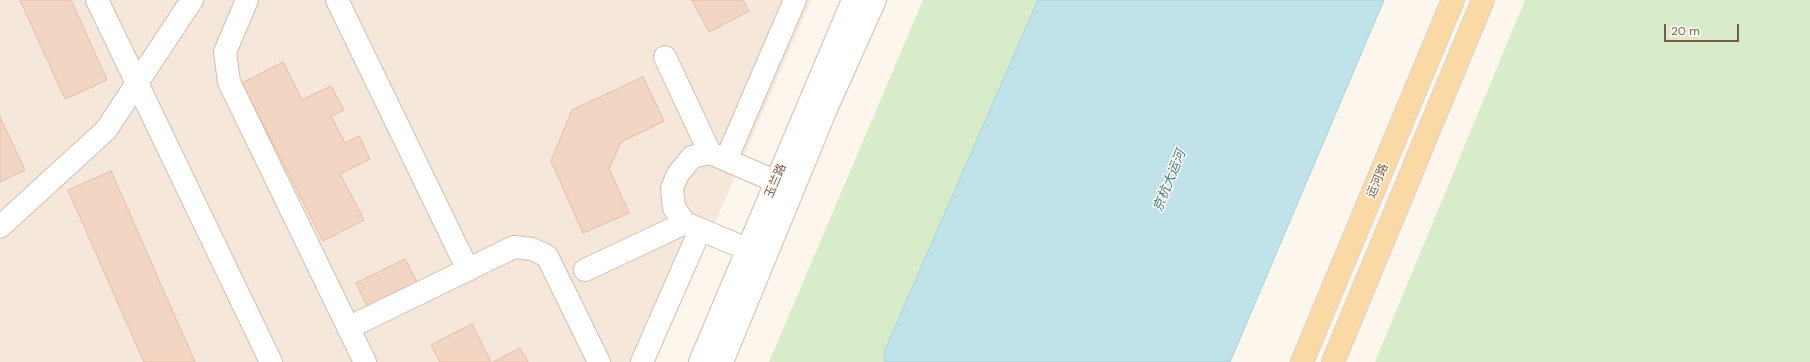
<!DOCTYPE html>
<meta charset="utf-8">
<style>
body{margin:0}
#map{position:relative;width:1810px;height:362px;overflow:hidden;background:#fdf6ec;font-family:"DM Sans",sans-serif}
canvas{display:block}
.scale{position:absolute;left:1664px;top:24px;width:75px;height:18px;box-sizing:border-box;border:2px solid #7a5c4d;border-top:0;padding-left:5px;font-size:12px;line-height:14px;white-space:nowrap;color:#7a5c4d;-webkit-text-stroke:3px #fffaf3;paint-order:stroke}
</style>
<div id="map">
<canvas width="1810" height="362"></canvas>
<div class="scale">20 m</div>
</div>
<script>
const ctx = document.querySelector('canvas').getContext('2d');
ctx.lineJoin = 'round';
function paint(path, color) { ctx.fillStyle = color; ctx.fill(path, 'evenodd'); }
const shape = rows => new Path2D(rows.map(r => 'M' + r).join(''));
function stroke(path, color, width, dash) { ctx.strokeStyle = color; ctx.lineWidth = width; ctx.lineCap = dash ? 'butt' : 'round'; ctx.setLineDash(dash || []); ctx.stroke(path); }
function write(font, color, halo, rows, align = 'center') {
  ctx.font = font + ' "DM Sans","Noto Sans SC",sans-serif'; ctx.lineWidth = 3; ctx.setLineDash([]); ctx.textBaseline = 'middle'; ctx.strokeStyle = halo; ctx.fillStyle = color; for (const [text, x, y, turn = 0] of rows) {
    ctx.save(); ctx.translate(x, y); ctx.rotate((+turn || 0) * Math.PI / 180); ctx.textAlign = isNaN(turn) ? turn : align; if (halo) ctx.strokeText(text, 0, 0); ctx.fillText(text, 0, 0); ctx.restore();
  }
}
paint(shape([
 [0,0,811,0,655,362,0,362]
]), '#f5e8da');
paint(shape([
 [923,0,1038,0,884,352,885,362,769,362],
 [1525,0,1810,0,1810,362,1375,362]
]), '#d8ecc9');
const water = shape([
 [1038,0,1384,0,1230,362,885,362,884,352,1038,0]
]);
paint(water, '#bfe3e8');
stroke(water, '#a5d3da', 1);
const building = shape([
 [20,0,71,0,107,80,65,99,20,0],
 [692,0,743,0,749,11,709,32,692,0],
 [283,62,302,100,331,86,344,110,331,116,345,143,359,136,370,159,340,174,364,220,323,241,242,83,283,62],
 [643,77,664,121,621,142,609,169,629,213,583,233,551,161,572,110,643,77],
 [0,117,25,170,0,182,0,117],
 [111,171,195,362,144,362,68,190,111,171],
 [405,259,419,286,369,310,356,283,405,259],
 [472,324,491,362,440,362,431,345,472,324],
 [520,348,528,362,493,362,520,348]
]);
paint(building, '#f3d5c3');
stroke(building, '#e6bba3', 1);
const minor = shape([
 [97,0,271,362],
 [247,0,225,52,229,82,365,362],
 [337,0,468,270],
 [665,57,710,153],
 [710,153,775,181,779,223,747,249,685,223,674,208,672,188,678,174,692,157,710,153],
 [726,160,795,0],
 [0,227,106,130,192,0],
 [585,270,685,223],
 [348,328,514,247,532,249,547,256,599,362],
 [642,362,700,230],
 [700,362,853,0],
 [722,362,827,107,875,0]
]);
const major = shape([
 [1302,362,1453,0],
 [1333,362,1483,0]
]);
stroke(minor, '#d1beb0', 24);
stroke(major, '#dad1cd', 24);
stroke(minor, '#fff', 22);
stroke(major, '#fbd9a5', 22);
write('12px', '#7a5c4d', '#fffaf3', [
 ["玉兰路",776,181,-67],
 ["运河路",1378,181,-67]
]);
write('italic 13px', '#437c86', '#fffaf3', [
 ["京杭大运河",1170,181,-68]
]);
</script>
